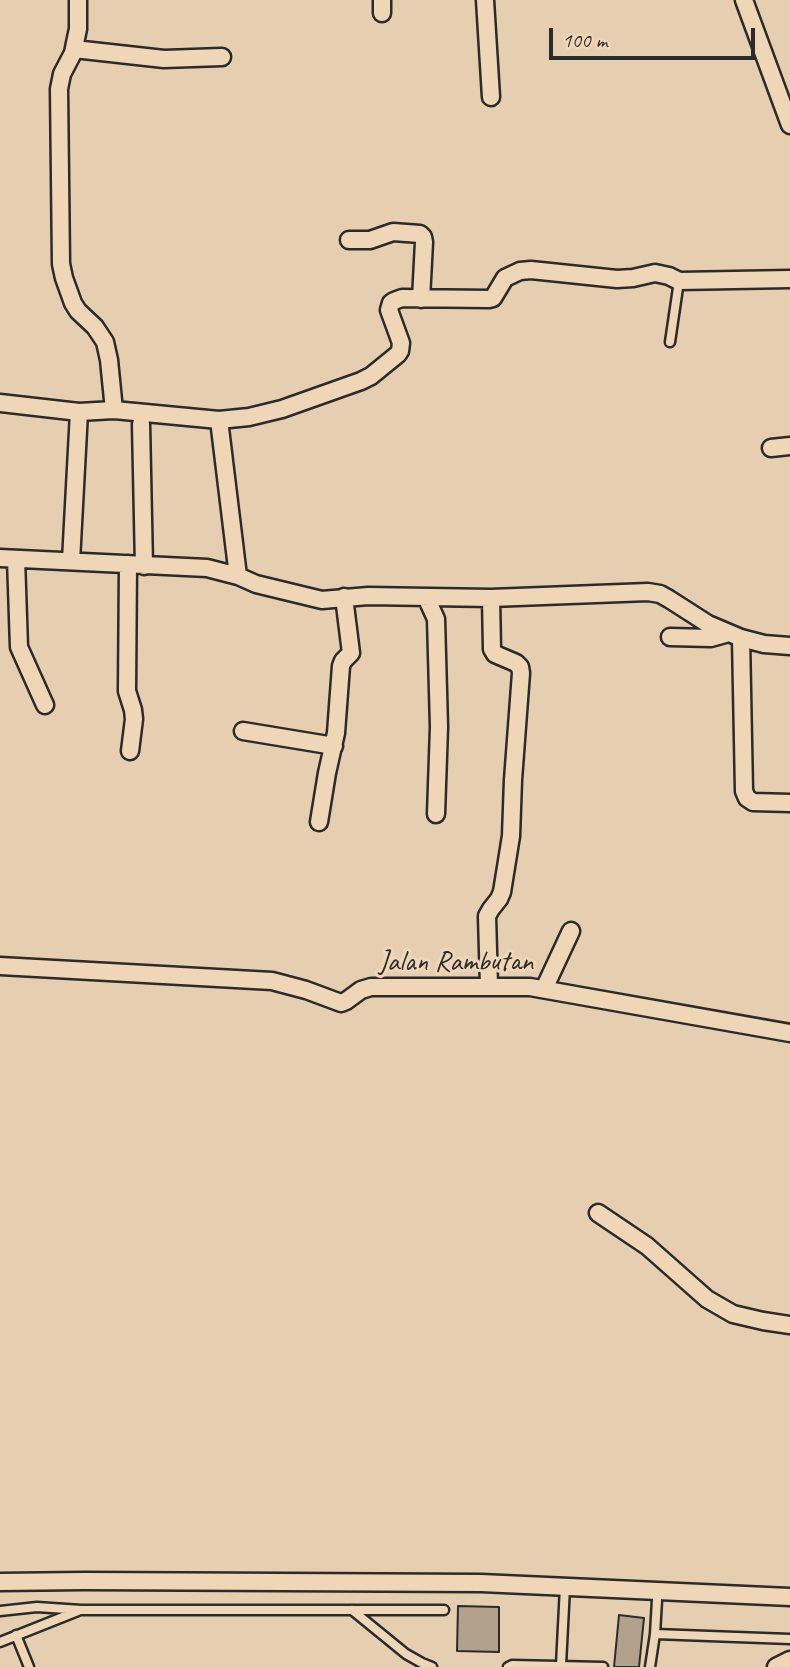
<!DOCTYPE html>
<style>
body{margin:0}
#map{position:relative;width:790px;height:1667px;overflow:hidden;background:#e6cfb0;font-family:Caveat,sans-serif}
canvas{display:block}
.scale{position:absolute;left:549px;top:28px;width:206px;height:32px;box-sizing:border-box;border:4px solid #2b2b2b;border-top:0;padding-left:9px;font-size:21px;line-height:24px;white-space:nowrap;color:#2b2b2b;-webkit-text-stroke:5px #eed6b6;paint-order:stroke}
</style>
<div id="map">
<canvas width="790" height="1667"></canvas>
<div class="scale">100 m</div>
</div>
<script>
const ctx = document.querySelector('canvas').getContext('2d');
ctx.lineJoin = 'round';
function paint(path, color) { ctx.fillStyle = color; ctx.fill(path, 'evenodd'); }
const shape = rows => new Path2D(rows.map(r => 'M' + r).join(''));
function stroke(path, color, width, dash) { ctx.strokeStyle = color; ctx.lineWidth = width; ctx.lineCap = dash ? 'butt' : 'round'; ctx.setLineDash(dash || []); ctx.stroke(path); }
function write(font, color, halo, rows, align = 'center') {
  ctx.font = font + ' Caveat,sans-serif'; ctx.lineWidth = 6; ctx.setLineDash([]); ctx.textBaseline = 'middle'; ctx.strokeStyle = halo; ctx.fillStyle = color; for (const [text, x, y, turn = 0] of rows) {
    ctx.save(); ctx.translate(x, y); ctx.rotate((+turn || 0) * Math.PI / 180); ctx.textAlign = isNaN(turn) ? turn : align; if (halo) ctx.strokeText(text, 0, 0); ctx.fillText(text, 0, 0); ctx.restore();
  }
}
const building = shape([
 [458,1606,499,1607,499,1652,457,1651,458,1606],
 [619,1615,644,1618,639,1667,614,1667,619,1615]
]);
paint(building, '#b2a18b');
stroke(building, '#2b2b2b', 2);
const service = shape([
 [670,342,679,281],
 [657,1600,655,1634,790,1639],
 [352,1610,406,1654,422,1663,432,1667],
 [0,1611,37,1607,81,1610,444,1610],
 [16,1635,29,1667],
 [0,1642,78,1611],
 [561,1665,565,1587],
 [508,1667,512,1665,603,1667],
 [650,1667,655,1634]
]);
const minor = shape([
 [78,0,78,29,75,43,73,53,62,74,59,89,61,264,64,278,73,303,78,311,95,327,105,342,109,360,114,410],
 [485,0,491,97],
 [744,0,790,125],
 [382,13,382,0],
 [74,49,164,59,222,57],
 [349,240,370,240,393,232,420,234,423,237,424,242,421,299],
 [0,403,79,412],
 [219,420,238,576],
 [141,424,144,566],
 [771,448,790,446],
 [0,558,207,568,238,576,256,584,322,600,368,596,491,598,648,592,660,594,669,599,708,624,741,638,764,644,790,646],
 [16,559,19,647,45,705],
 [71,561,79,412,114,410,219,420,249,417,282,409,361,381,371,376,398,354,400,351,401,343,389,310,391,303,394,301,402,298,489,299,493,298,505,278,520,271,531,270,617,279,633,278,655,273,669,276,679,281,790,279],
 [128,564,127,691,133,710,134,719,130,751],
 [426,597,436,619,439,727,436,814],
 [670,637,711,638,729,633],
 [741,638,744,791,747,798,753,802,790,803],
 [243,731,334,746],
 [319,822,327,773,336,733,341,666,343,661,351,653,344,597],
 [0,966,272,981,306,990,341,1003,346,1001,361,990,371,987,530,987,790,1033],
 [489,986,487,916,491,909,499,899,502,892,511,836,513,780,521,673,520,667,516,663,495,654,492,649,491,598],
 [544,989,571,931],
 [598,1213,647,1246,707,1299,733,1314,763,1321,790,1325],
 [0,1582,84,1581,481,1583,790,1597],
 [776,1667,790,1660]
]);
stroke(service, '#2b2b2b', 13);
stroke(minor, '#2b2b2b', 21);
stroke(service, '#eed6b6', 8);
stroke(minor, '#eed6b6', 16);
write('28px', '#2b2b2b', '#eed6b6', [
 ["Jalan Rambutan",456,963]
]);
</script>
